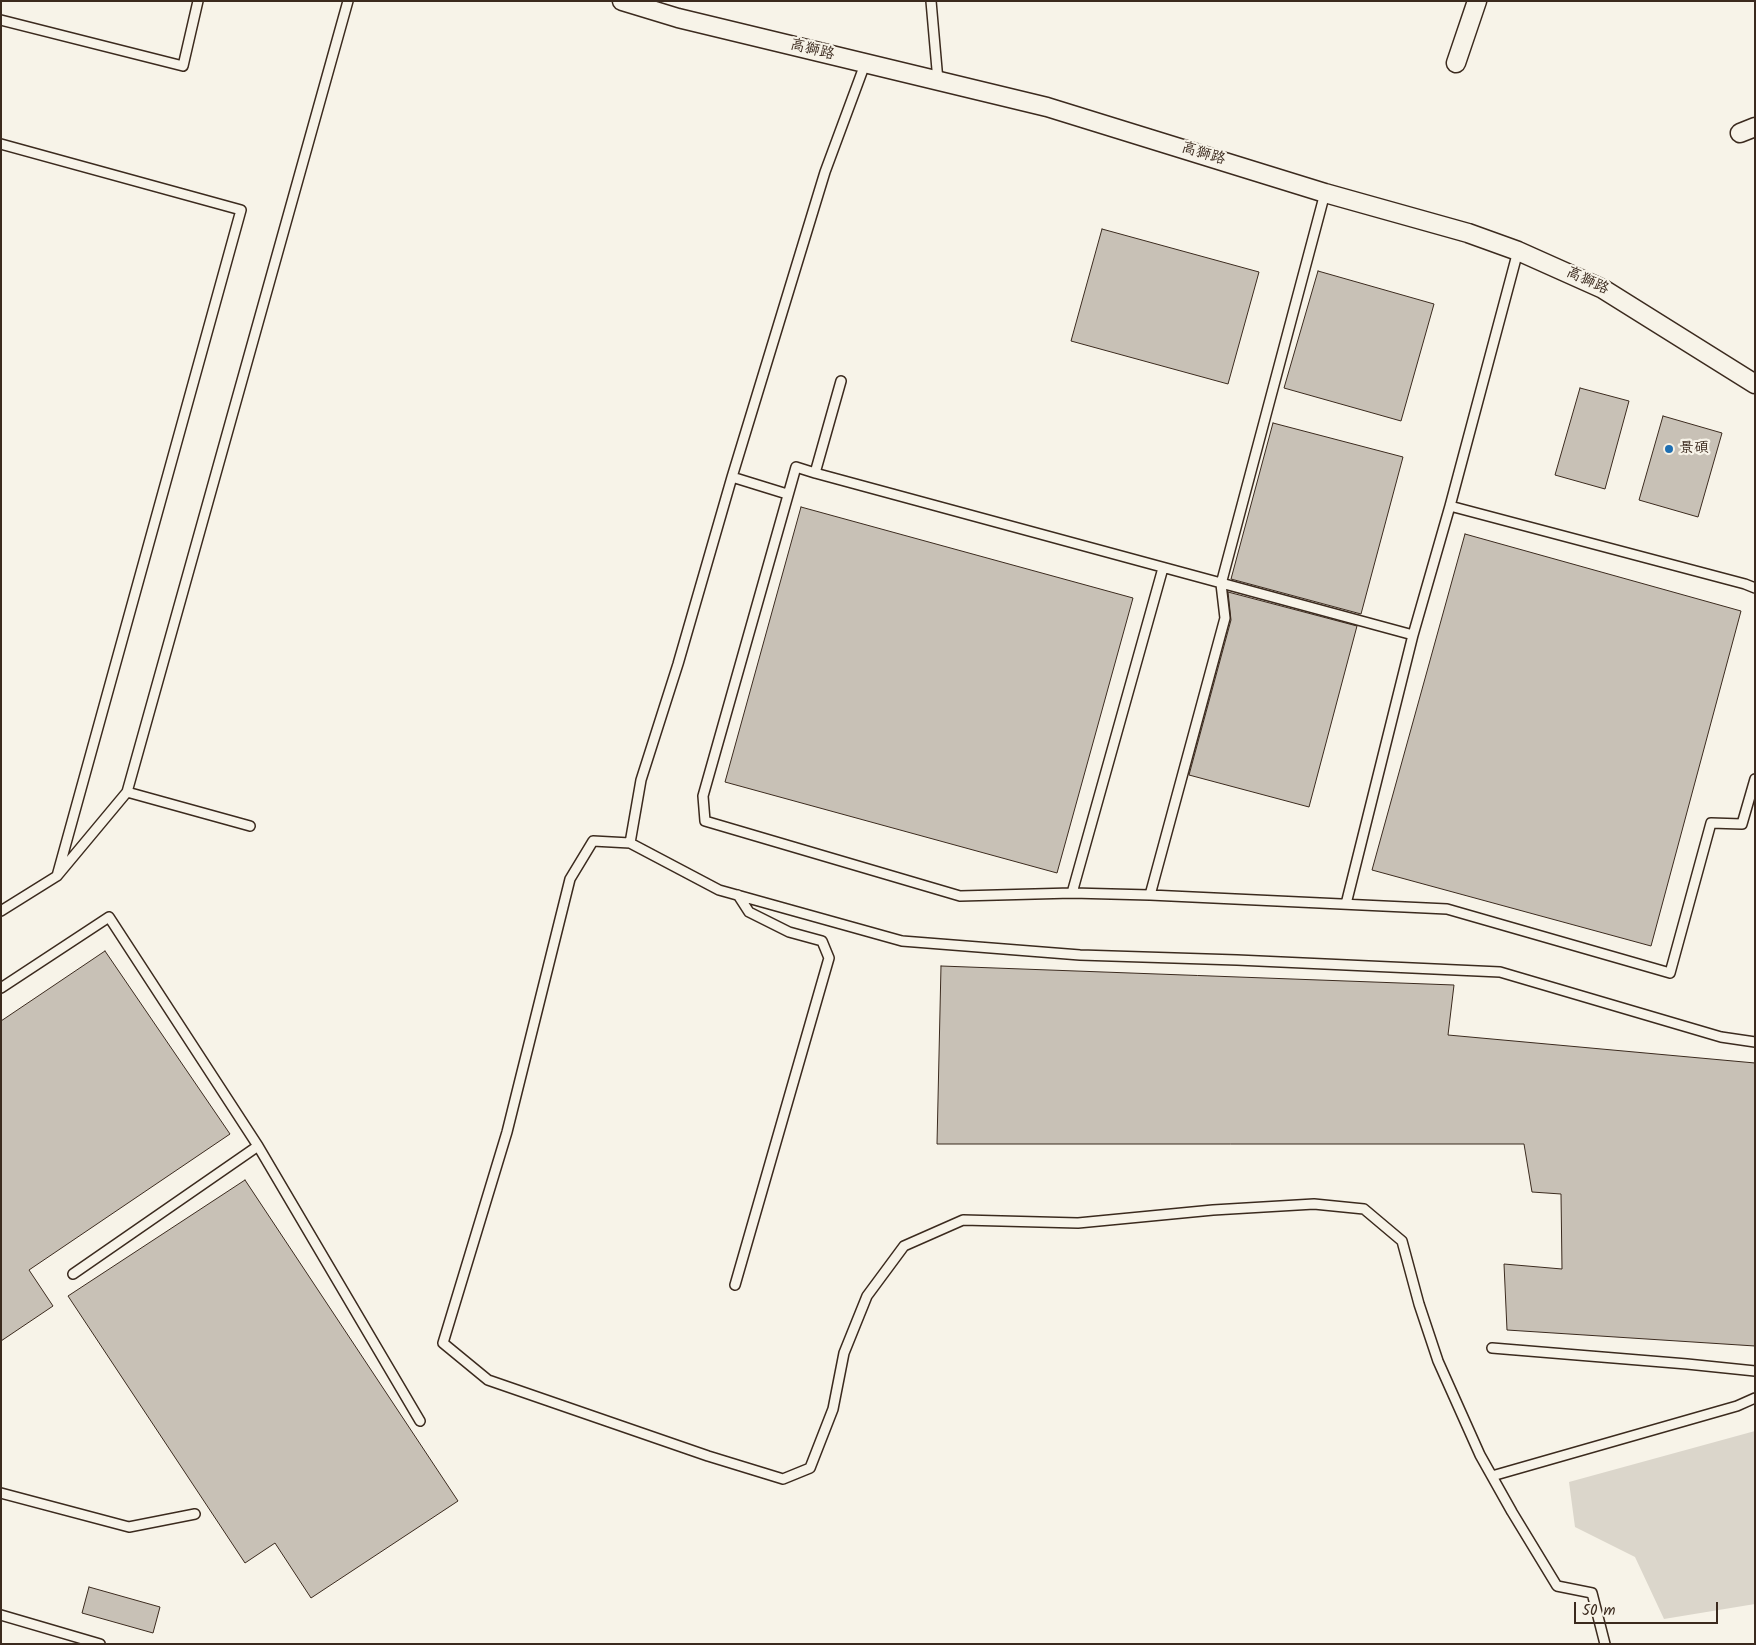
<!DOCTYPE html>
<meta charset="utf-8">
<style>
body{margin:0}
#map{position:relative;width:1756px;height:1645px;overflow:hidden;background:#f7f3e8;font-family:Kalam,sans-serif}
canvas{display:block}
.frame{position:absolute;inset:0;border:2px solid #3b2a1e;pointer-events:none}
.scale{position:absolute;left:1574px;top:1602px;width:144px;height:22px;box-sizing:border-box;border:2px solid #3b2a1e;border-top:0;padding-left:6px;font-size:15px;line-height:18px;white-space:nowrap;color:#3b2a1e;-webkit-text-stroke:4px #f7f3e8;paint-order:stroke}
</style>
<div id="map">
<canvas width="1756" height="1645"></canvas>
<div class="frame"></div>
<div class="scale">50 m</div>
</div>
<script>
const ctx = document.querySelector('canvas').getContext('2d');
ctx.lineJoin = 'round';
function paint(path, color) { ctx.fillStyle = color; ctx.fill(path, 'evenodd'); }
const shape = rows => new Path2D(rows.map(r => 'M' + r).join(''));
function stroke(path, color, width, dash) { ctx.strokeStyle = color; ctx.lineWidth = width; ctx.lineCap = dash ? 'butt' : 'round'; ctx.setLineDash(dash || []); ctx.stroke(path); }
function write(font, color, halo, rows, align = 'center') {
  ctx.font = font + ' Kalam,"LXGW WenKai TC",sans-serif'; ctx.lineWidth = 4.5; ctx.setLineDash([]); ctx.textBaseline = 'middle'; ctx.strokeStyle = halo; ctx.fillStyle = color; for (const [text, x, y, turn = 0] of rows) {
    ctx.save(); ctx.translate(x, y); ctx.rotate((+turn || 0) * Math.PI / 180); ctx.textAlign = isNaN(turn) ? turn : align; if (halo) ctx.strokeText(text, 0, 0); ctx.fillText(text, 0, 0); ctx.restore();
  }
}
paint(shape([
 [1755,1431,1755,1604,1664,1619,1635,1557,1575,1527,1569,1482]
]), '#dbd6cb');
const building = shape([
 [1102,229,1259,272,1228,384,1071,341,1102,229],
 [1318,271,1434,304,1401,421,1284,388,1318,271],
 [1580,388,1629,401,1605,489,1555,475,1580,388],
 [1663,416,1722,433,1698,517,1639,500,1663,416],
 [1273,423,1403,457,1361,614,1231,579,1273,423],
 [801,507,1133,598,1057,873,725,782,801,507],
 [1465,534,1741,611,1651,946,1372,870,1465,534],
 [1228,592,1357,626,1309,807,1189,775,1231,620,1228,592],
 [105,951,230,1134,29,1270,53,1306,1,1341,1,1021,105,951],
 [941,966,1454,985,1448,1035,1755,1063,1755,1346,1507,1330,1504,1264,1562,1269,1561,1194,1532,1192,1524,1144,937,1144,941,966],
 [245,1180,458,1501,311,1598,275,1543,245,1563,68,1296,245,1180],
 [89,1587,160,1607,153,1633,82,1613,89,1587]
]);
paint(building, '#c8c1b6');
stroke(building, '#3b2a1e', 1);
const service = shape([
 [931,1,938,81],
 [1,20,183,66,198,1],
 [865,64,825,172,732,477,678,664,641,780,630,843,593,841,570,879,507,1132,443,1343,488,1380,708,1456,783,1479,810,1468,833,1409,844,1353,867,1296,904,1246,963,1220,1078,1223,1213,1210,1314,1204,1364,1209,1402,1241,1419,1304,1438,1361,1480,1455,1512,1512,1557,1586,1592,1593,1605,1644],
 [1,144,241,210,57,876],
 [841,381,815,473,1413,635],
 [815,473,796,467,703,796,705,821,960,896,1072,893,1150,895,1447,909,1670,973,1711,823,1742,824,1755,779],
 [732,477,787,494],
 [1450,506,1745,584,1755,588],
 [250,826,127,792,348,1],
 [630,843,719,890,902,941,1080,955,1237,960,1500,972,1721,1037,1755,1042],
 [1072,893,1163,568],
 [1150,895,1225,618,1221,584,1325,193],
 [1346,904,1413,635,1450,506,1518,251],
 [1,911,57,876,127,792],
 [1,988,109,917,258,1146,420,1421],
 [73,1274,258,1146],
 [735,1285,829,958,822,941,789,932,749,912,738,895],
 [1492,1348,1687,1364,1755,1371],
 [1492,1476,1737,1406,1755,1398],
 [1,1493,129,1527,195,1514],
 [1,1615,100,1644]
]);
const minor = shape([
 [622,1,678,18,1047,107,1325,193,1468,233,1518,251,1603,289,1755,384],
 [1456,63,1477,1],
 [1740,133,1755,127]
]);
stroke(service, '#3b2a1e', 12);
stroke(minor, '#3b2a1e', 21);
stroke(service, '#f7f3e8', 9);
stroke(minor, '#f7f3e8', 18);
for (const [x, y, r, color] of [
 [1669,449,5,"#1f6fb2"]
]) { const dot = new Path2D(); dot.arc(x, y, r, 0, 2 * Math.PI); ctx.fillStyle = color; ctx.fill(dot); stroke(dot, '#f7f3e8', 2); }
write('15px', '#3b2a1e', '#f7f3e8', [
 ["高獅路",812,51,14],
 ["高獅路",1203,155,17],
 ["高獅路",1587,282,25]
]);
write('15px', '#3b2a1e', '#f7f3e8', [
 ["景碩",1679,449]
], 'left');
</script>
